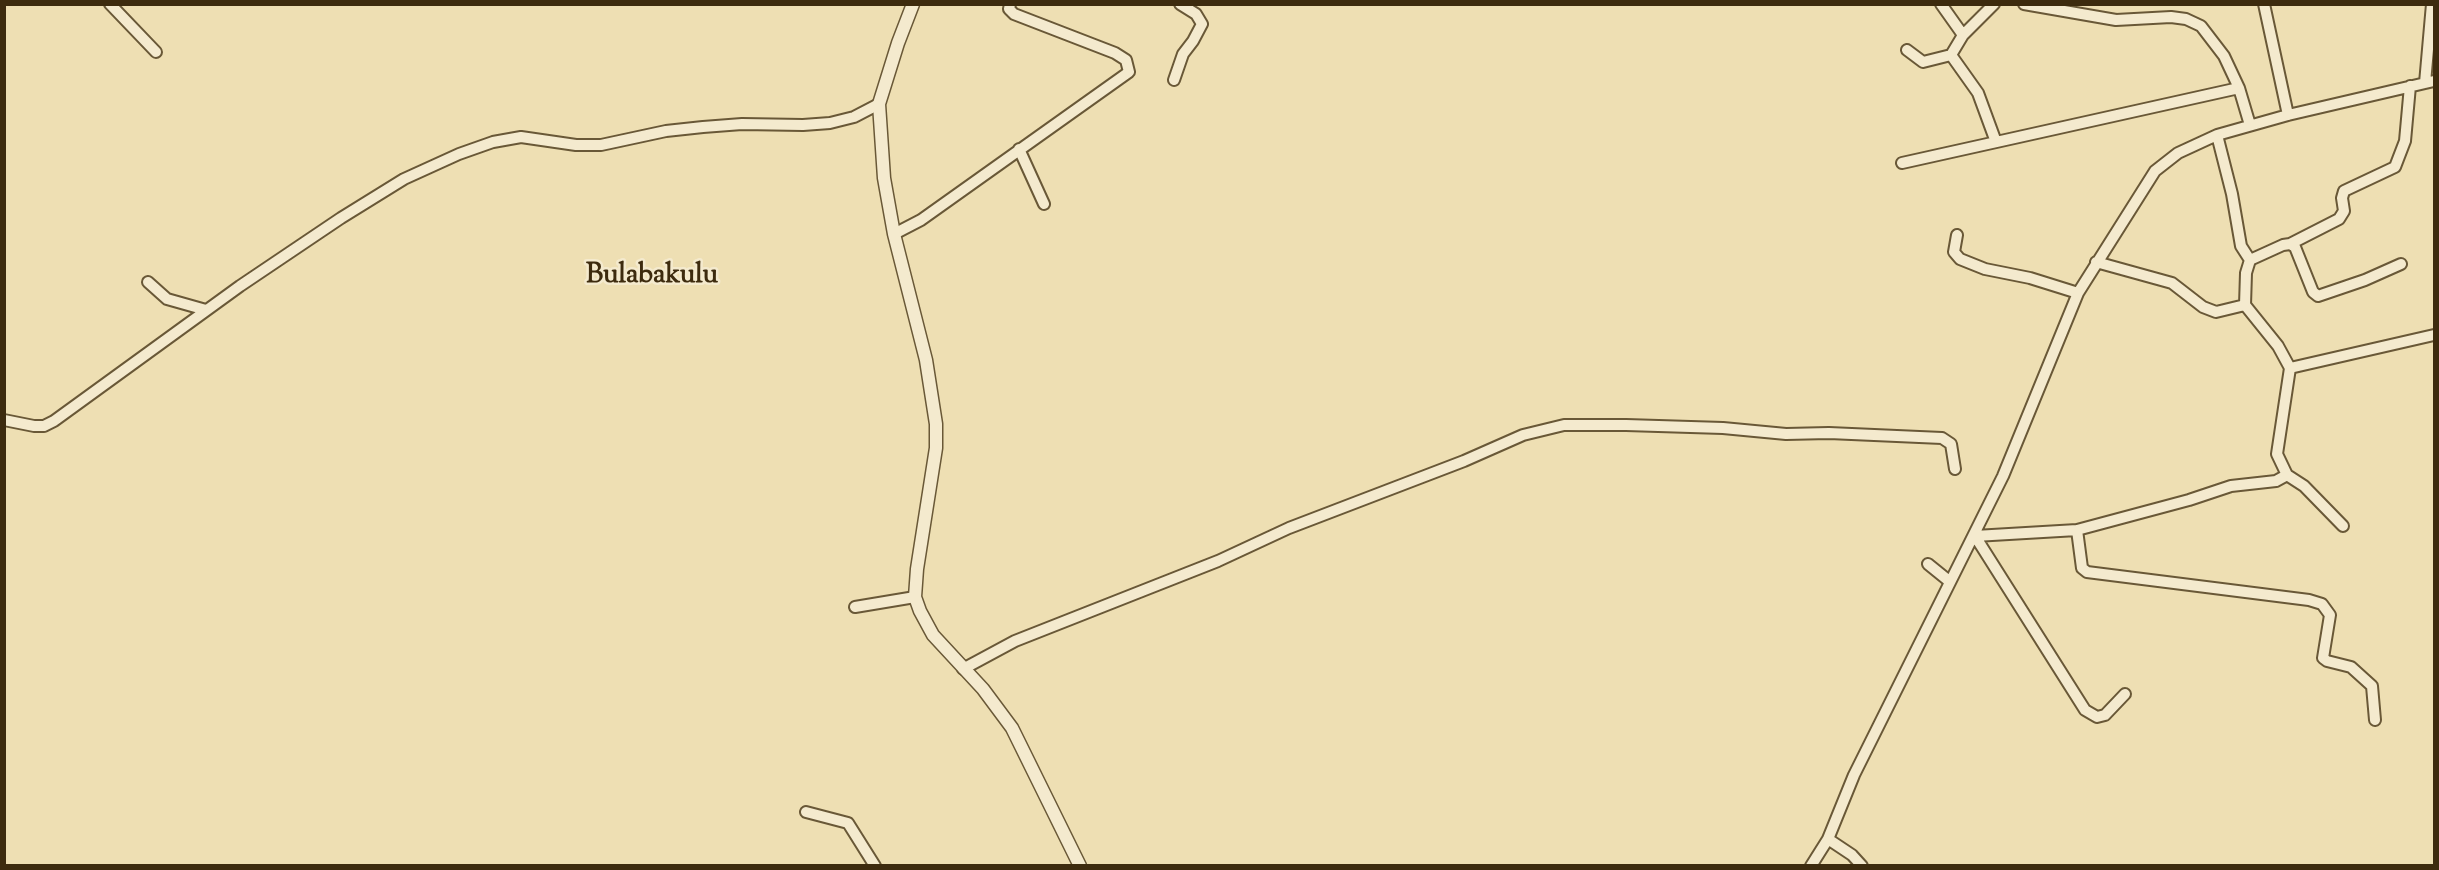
<!DOCTYPE html>
<style>
body{margin:0}
#map{position:relative;width:2439px;height:870px;overflow:hidden;background:#eedfb3;font-family:"Sorts Mill Goudy",serif}
canvas{display:block}
.frame{position:absolute;inset:0;border:6px solid #3d2b0e;pointer-events:none}
</style>
<div id="map">
<canvas width="2439" height="870"></canvas>
<div class="frame"></div>
</div>
<script>
const ctx = document.querySelector('canvas').getContext('2d');
ctx.lineJoin = 'round';
const shape = rows => new Path2D(rows.map(r => 'M' + r).join(''));
function stroke(path, color, width, dash) { ctx.strokeStyle = color; ctx.lineWidth = width; ctx.lineCap = dash ? 'butt' : 'round'; ctx.setLineDash(dash || []); ctx.stroke(path); }
function write(font, color, halo, rows, align = 'center') {
  ctx.font = font + ' "Sorts Mill Goudy",serif'; ctx.lineWidth = 5; ctx.setLineDash([]); ctx.textBaseline = 'middle'; ctx.strokeStyle = halo; ctx.fillStyle = color; for (const [text, x, y, turn = 0] of rows) {
    ctx.save(); ctx.translate(x, y); ctx.rotate((+turn || 0) * Math.PI / 180); ctx.textAlign = isNaN(turn) ? turn : align; if (halo) ctx.strokeText(text, 0, 0); ctx.fillText(text, 0, 0); ctx.restore();
  }
}
const minor = shape([
 [110,4,156,52],
 [1941,4,1963,35,1994,4],
 [2024,4,2116,20,2171,17,2186,19,2201,26,2224,56,2239,88,2250,125],
 [2264,4,2288,115],
 [1907,50,1923,62,1951,55,1978,93,1996,142],
 [1951,55,1963,35],
 [1174,80,1183,54,1193,41,1202,24,1196,14,1180,4],
 [2425,83,2432,4],
 [2217,135,2232,194,2241,246,2250,260],
 [1019,149,1044,204],
 [1902,163,2239,88],
 [894,234,921,220,1129,72,1126,60,1115,53,1014,14,1009,9,1010,4],
 [1957,235,1954,252,1960,259,1985,269,2030,278,2078,293],
 [2290,244,2339,219,2344,211,2342,198,2344,191,2395,167,2405,141,2410,86],
 [2096,262,2172,283,2203,307,2216,312,2245,305,2278,346,2290,368,2434,335],
 [148,282,167,299,206,310],
 [2245,305,2246,273,2250,260,2283,245,2290,244,2295,247,2313,292,2318,296,2365,280,2401,264],
 [2290,368,2277,454,2287,475,2304,486,2343,526],
 [4,420,34,426,44,426,54,421,240,286,341,218,404,179,459,154,493,142,521,137,576,145,601,145,666,131,703,127,742,124,803,125,830,123,854,117,879,104],
 [2077,530,2082,568,2087,572,2309,600,2322,604,2330,615,2323,658,2327,661,2351,667,2372,686,2375,720],
 [1928,564,1949,581],
 [855,607,915,597],
 [963,669,1015,641,1218,561,1289,528,1464,461,1523,435,1564,425,1626,425,1723,428,1786,434,1829,433,1942,438,1951,444,1955,469],
 [2125,694,2105,715,2097,717,2085,710,1975,536,2077,530,2189,500,2231,486,2276,481,2287,475],
 [806,812,848,823,875,866],
 [1828,839,1852,855,1862,866],
 [1811,866,1828,839,1854,775,2003,476,2078,293,2155,171,2178,153,2217,135,2288,115,2434,81]
]);
const tertiary = shape([
 [913,4,898,43,879,104,884,178,894,234,926,360,936,424,936,448,917,569,915,597,920,611,933,635,983,689,1012,728,1080,866]
]);
stroke(minor, '#695837', 14);
stroke(tertiary, '#695837', 15);
stroke(minor, '#f4eace', 10);
stroke(tertiary, '#f4eace', 12);
write('bold 27px', '#3d2b0e', '#f4eace', [
 ["Bulabakulu",652,277]
]);
</script>
